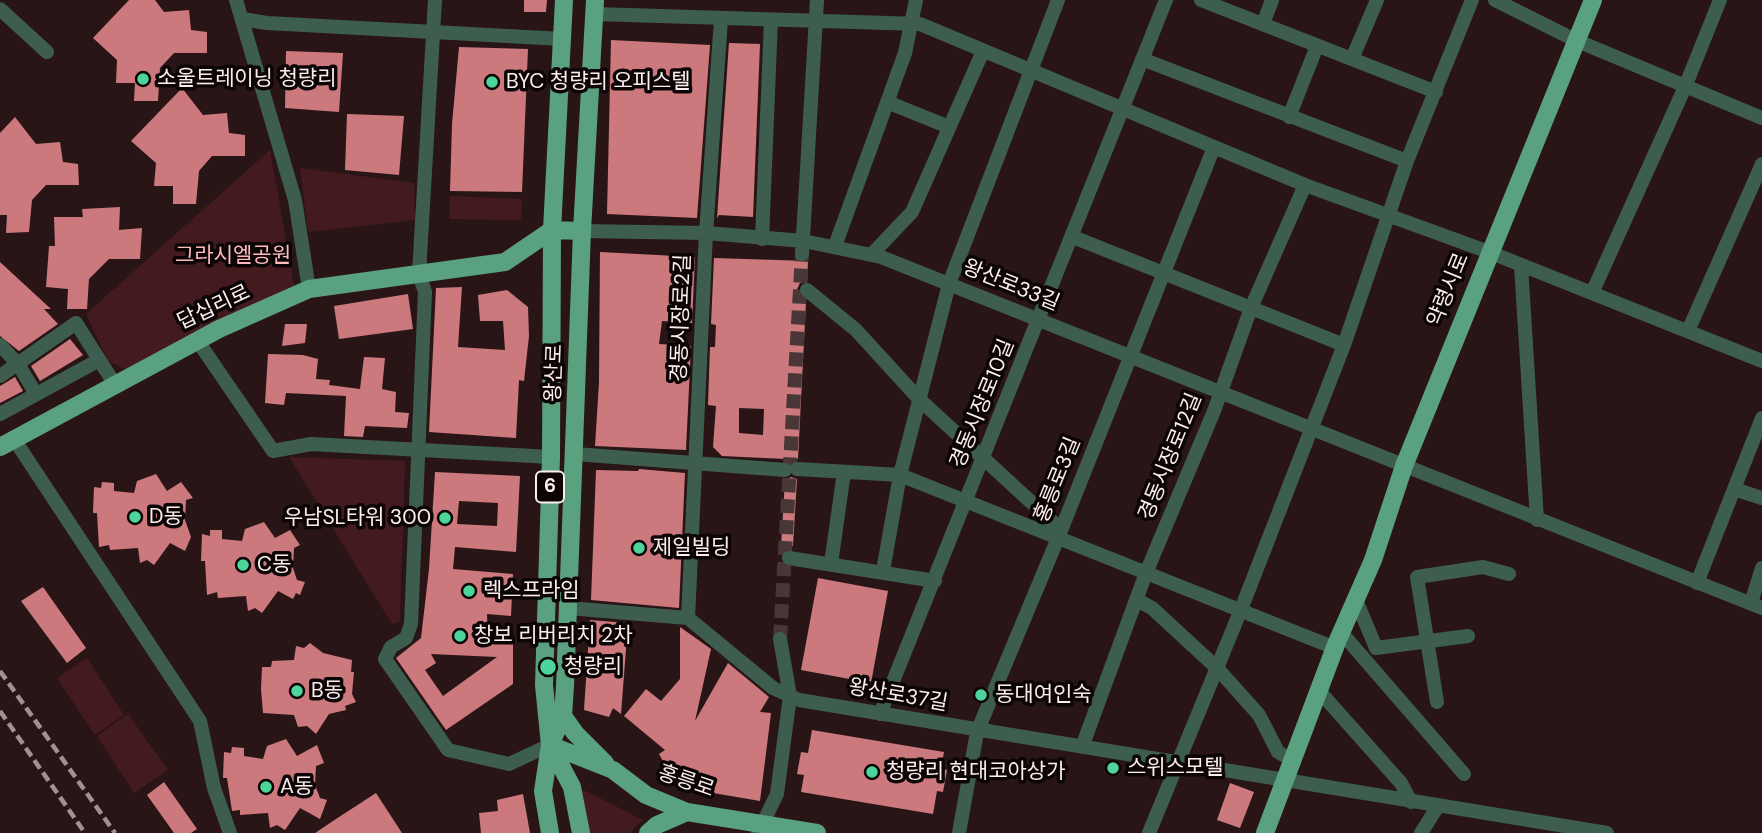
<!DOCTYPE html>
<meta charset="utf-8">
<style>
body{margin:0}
canvas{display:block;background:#291516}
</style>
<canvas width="1762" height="833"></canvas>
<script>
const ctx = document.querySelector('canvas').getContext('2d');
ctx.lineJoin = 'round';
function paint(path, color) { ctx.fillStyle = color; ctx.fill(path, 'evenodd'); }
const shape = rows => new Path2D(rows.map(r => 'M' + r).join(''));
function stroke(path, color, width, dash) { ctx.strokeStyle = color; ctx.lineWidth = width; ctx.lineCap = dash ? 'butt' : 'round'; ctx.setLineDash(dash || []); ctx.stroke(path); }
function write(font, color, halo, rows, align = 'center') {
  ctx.font = font + ' "DM Sans","Noto Sans KR",sans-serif'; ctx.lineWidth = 7; ctx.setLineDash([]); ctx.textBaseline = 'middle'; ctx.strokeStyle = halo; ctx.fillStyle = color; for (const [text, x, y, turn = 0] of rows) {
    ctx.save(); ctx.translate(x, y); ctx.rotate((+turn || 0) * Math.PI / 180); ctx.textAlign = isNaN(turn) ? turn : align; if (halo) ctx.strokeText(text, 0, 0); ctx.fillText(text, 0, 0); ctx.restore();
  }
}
paint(shape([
 [270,150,294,285,132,372,108,361,86,314],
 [300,168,414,183,415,220,308,232],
 [450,196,522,199,521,220,449,219],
 [289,457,405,461,400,622,392,624],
 [87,658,124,715,95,735,57,678],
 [128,714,168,770,134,793,97,736],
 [582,791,586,791,643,820,629,833,590,833,580,793]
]), '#431a1e');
paint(shape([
 [129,0,155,0,164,12,189,10,191,30,207,32,207,53,174,53,160,68,158,101,134,101,135,83,116,83,117,60,93,38],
 [524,0,547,0,546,12,524,12],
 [611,40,710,45,697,218,607,214],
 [729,43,760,44,753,217,719,215,717,218],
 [459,47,528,49,522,192,450,191,452,124],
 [286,51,343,53,339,112,285,108],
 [182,88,203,115,227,113,229,133,245,135,245,156,212,156,199,171,196,204,173,204,173,186,154,186,156,163,131,141],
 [347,114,404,116,399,175,345,170],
 [15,117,36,144,60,142,63,162,78,164,79,185,46,185,32,200,29,232,6,233,7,215,0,215,0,133],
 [120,207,119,230,142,228,140,259,109,259,89,279,87,309,67,309,68,289,46,287,49,246,55,246,54,217,83,217,82,209],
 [600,252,695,257,692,323,662,321,659,344,691,346,686,450,595,446,599,382],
 [714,258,808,261,807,281,800,283,797,289,806,302,798,459,791,462,786,459,722,456,713,447,716,406,708,405,710,347,715,347,716,325,711,324],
 [739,408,764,409,763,435,739,433],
 [0,262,51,309,44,309,58,324,19,351,0,336],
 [462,287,458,347,505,350,503,321,480,321,478,295,507,290,528,307,529,336,524,381,519,380,516,438,429,432,436,288],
 [408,294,413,329,339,339,334,306],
 [285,324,307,324,305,343,282,346],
 [70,339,83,355,40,381,31,366],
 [268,354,303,355,318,359,316,379,330,380,329,385,360,389,364,357,385,358,382,389,396,392,395,412,409,413,407,428,365,426,363,437,344,436,346,396,286,393,284,405,265,403],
 [15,377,23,391,0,403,0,386],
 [639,469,685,473,679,608,591,600,596,470,638,471],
 [435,472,520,476,516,552,455,547,453,569,513,574,511,616,487,614,488,638,513,639,513,684,446,730,396,658,421,638,429,569],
 [459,501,498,503,497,526,457,524],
 [431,654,497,657,443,696,425,670,436,663],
 [156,474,167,491,181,482,193,498,186,500,185,520,191,537,185,551,170,543,154,565,147,560,140,563,138,548,110,550,109,545,99,547,97,513,93,513,94,487,101,488,102,482,114,483,114,491,134,493,137,481],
 [791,477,797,479,793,546,781,546,785,480],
 [264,522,275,538,290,530,300,545,294,548,293,568,297,580,305,582,300,595,296,593,293,599,278,591,262,613,255,608,248,611,246,596,218,598,217,592,207,595,205,561,201,561,202,534,210,536,210,530,222,530,222,539,242,541,245,529],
 [818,578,888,591,871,683,801,670],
 [43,587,86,648,67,663,21,601],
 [590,620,628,623,621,714,613,708,609,717,584,710],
 [680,627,711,649,695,721,728,663,769,697,760,712,771,713,760,801,678,787,659,754,665,750,624,716,646,689,661,701,680,679],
 [310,643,323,653,352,660,351,672,354,672,352,694,356,702,345,706,346,710,329,714,316,734,307,726,298,727,294,715,263,713,261,689,262,667,271,667,272,661,294,660,296,646,304,648],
 [812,730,944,752,941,769,947,770,943,792,937,791,933,814,801,792,804,775,797,774,801,752,808,753],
 [286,739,297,756,317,745,324,763,316,766,315,785,320,798,327,800,320,819,300,808,285,830,277,825,270,828,268,813,240,815,240,810,232,811,227,778,223,778,224,752,231,753,232,747,244,748,244,756,263,759,267,746],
 [164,782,197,829,191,833,174,833,147,795],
 [1230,783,1254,792,1240,828,1217,820],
 [376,793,402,833,315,833,336,819],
 [523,794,530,833,481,833,479,813,498,811,497,800]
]), '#cc797e');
stroke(shape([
 [780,639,802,254]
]), '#493636', 14, [14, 7]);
stroke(shape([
 [236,0,295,200,309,289],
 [435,0,419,274,425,292,411,624,406,638,391,647,385,659,448,750,509,764,550,745],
 [1201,0,1436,92],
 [1495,0,1575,40,1762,118],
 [0,9,47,52],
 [595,14,920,24,1305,185,1489,252,1762,361],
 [242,19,267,23,563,39],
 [1263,24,1272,0],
 [1142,59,1407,161],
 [1352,59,1377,0],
 [887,102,949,127],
 [1289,117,1317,46],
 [582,231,706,233,804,241,881,257,1762,608],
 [1073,237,1344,345],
 [762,239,771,20],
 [835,246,905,53,916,0],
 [802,254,817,0],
 [872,254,912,212,983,51],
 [1521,265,1537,520],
 [807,290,856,330,920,400,1056,525,1058,538],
 [1592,293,1685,87,1720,0],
 [1688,331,1762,164],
 [197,340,273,451,311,444,551,457],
 [0,345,18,364,36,394],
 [0,376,76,323,114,383],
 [0,414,99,360],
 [14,439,200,721,214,788,230,833],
 [575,454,785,470],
 [797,469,900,475,1335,648],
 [1734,489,1762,498],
 [789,558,935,581],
 [831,564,844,472],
 [883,571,900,475,949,284,1058,0],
 [1697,583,1762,418],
 [1137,600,1152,608,1217,668,1259,715,1278,752,1294,761],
 [1356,600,1376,648,1468,636],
 [1751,603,1762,568],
 [568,608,688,618,773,688,799,700,1607,833],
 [688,618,706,233,721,19],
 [1341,632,1464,774],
 [1320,692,1401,783,1411,802],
 [1437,702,1417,577,1483,567,1509,574],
 [880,714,1166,0],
 [1082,747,1146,573,1214,411,1251,308,1305,185],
 [758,833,777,794,790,696,780,639],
 [959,833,977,732,1058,538,1214,147],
 [1149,833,1240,612,1344,345,1407,161,1472,0],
 [1421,833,1438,806]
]), '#3d5e4e', 14);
stroke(shape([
 [564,0,552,230,551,457,544,685,550,745,572,787,581,833],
 [0,447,219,329,309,289,505,262,552,230,582,231],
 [563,716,575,733,605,763],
 [550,745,613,770,646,795,687,812,817,833],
 [550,833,543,791,550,745,563,716,565,686,582,231,595,0],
 [648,833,657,825,687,812],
 [1265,833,1337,642,1373,560,1404,466,1593,0]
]), '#5aa17f', 18);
stroke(shape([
 [0,671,115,833],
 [0,711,85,833]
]), '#a29192', 4.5, [10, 5]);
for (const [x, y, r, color] of [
 [143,79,7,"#4cd49b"],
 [492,82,7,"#4cd49b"],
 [135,517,7,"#4cd49b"],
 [445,518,7,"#4cd49b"],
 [639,548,7,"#4cd49b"],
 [243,565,7,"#4cd49b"],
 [469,591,7,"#4cd49b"],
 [460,636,7,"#4cd49b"],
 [548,667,9,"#4cd49b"],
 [297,691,7,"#4cd49b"],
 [981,695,7,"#4cd49b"],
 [1113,768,7,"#4cd49b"],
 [872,772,7,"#4cd49b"],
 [266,787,7,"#4cd49b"]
]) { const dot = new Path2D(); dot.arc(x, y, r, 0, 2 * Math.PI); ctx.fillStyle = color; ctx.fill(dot); stroke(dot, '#0c0505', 2.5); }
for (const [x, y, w] of [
 [550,487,28]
]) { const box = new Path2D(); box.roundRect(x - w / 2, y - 15.5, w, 31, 5); ctx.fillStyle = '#0c0505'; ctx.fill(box); stroke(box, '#fdeeee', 2); }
write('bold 19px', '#fdeeee', null, [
 ["6",550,487]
]);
write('21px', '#fdeeee', '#0c0505', [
 ["소울트레이닝 청량리",157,79],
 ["BYC 청량리 오피스텔",506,82],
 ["D동",149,517],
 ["우남SL타워 300",431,518,"right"],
 ["제일빌딩",653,548],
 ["C동",257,565],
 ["렉스프라임",483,591],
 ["창보 리버리치 2차",474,636],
 ["청량리",564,667],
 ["B동",311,691],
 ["동대여인숙",995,695],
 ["스위스모텔",1127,768],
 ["청량리 현대코아상가",886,772],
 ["A동",280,787]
], 'left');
write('21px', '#feb9bc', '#0c0505', [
 ["그라시엘공원",233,256]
]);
write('21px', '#fdeeee', '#0c0505', [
 ["왕산로33길",1011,286,22],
 ["약령시로",1449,290,-68],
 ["답십리로",214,308,-25],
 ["경동시장로2길",682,318,-88],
 ["왕산로",555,373,-88],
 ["경동시장로10길",983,404,-68],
 ["경동시장로12길",1171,457,-68],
 ["홍릉로3길",1058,480,-68],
 ["왕산로37길",898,696,10],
 ["홍릉로",686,782,19]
]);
</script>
